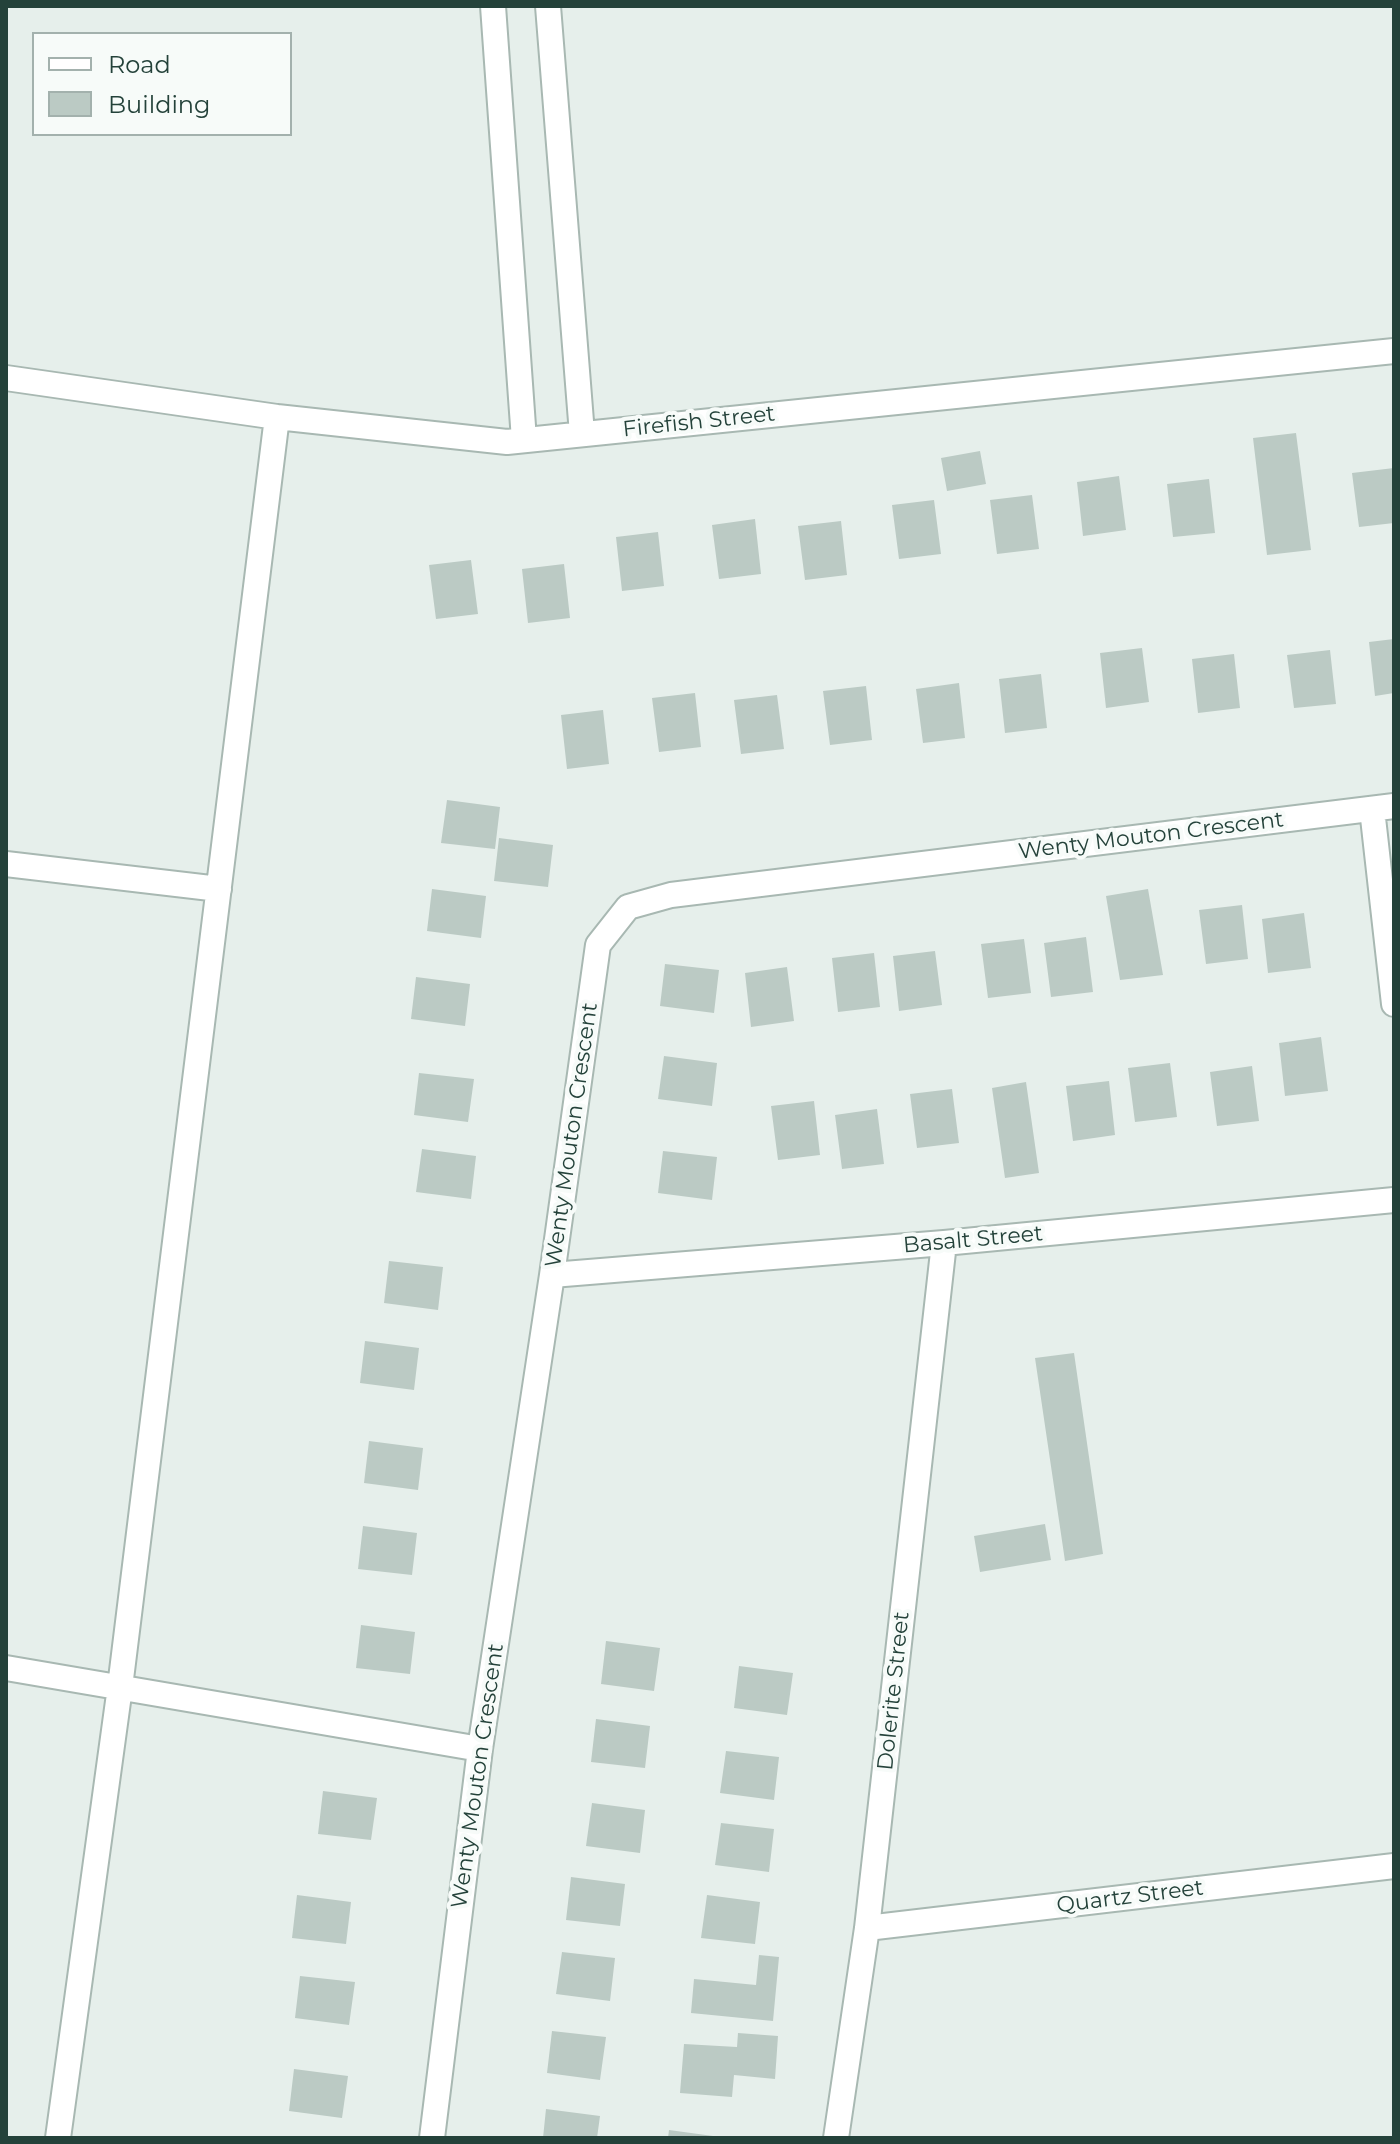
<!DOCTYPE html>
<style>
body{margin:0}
#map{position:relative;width:1400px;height:2144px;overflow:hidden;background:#e6efeb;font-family:Montserrat,sans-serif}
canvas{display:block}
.frame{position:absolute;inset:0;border:8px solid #24423a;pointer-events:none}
.legend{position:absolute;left:32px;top:32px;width:260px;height:104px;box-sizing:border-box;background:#f7fbf9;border:2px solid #a3b1ad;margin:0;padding:10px 14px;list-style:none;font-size:24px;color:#24423a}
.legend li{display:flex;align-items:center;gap:16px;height:40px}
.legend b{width:40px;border:2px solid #a3b1ad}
</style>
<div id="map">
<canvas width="1400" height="2144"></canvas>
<div class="frame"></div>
<ul class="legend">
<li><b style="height:10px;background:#fff"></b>Road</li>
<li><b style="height:22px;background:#bbcac4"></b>Building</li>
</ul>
</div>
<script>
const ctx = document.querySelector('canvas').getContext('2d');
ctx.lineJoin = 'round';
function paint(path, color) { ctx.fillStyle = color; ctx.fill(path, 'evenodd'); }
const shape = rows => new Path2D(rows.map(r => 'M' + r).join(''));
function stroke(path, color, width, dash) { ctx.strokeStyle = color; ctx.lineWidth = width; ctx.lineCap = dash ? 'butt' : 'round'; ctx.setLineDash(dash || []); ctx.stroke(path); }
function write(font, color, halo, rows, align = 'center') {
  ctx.font = font + ' Montserrat,sans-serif'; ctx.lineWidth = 8; ctx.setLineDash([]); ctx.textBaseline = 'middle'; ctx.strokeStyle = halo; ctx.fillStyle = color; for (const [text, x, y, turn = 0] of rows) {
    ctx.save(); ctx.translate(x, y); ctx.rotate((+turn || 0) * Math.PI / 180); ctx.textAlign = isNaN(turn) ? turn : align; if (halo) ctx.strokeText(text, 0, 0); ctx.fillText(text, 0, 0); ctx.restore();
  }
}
paint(shape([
 [1296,433,1311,550,1267,555,1253,438],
 [980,451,986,484,947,491,941,458],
 [1394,468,1394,523,1359,527,1352,473],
 [1119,476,1126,530,1083,536,1077,482],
 [1209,479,1215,533,1173,537,1167,484],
 [1032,495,1039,549,997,554,990,500],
 [934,500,941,554,899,559,892,505],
 [755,519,761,574,719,579,712,525],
 [841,521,847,575,805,580,798,526],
 [658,532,664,586,622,591,616,537],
 [471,560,478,614,436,619,429,565],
 [564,564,570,618,528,623,522,569],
 [1394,639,1394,693,1375,696,1369,642],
 [1142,648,1149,702,1106,708,1100,653],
 [1330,650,1336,704,1294,708,1287,655],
 [1234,654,1240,708,1198,713,1192,659],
 [1041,674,1047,728,1005,733,999,679],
 [959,683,965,738,923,743,916,689],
 [866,686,872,740,830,745,823,691],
 [695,693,701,747,659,752,652,698],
 [777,695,784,749,741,754,734,700],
 [603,710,609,764,567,769,561,715],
 [447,800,500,807,495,849,441,843],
 [499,838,553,845,548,887,494,881],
 [432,889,486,896,481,938,427,931],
 [1148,889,1163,975,1120,980,1106,896],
 [1242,905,1248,959,1206,964,1199,910],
 [1304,913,1311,968,1268,973,1262,919],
 [1086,937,1093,992,1051,997,1044,943],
 [1024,939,1031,993,988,998,981,944],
 [935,951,942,1005,899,1011,893,956],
 [874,953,880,1007,838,1012,832,958],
 [665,964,719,970,714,1013,660,1006],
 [787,967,794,1021,751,1027,745,973],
 [416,977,470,984,465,1026,411,1019],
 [1321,1037,1328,1091,1285,1096,1279,1043],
 [664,1056,717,1063,712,1106,658,1099],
 [1170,1063,1177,1117,1135,1122,1128,1068],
 [1252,1066,1259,1121,1217,1126,1210,1072],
 [419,1073,474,1079,468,1122,414,1115],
 [1109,1081,1115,1135,1073,1141,1066,1086],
 [1026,1082,1039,1173,1005,1178,992,1088],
 [952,1089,959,1143,917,1148,910,1094],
 [814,1101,820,1155,778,1160,771,1106],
 [877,1109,884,1164,842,1169,835,1115],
 [422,1149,476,1156,471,1199,416,1192],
 [663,1151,717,1157,712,1200,658,1193],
 [389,1261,443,1267,438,1310,384,1303],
 [365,1341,419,1348,414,1390,360,1383],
 [1074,1353,1103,1554,1065,1561,1035,1358],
 [369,1441,423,1448,418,1490,364,1483],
 [1045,1524,1051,1560,980,1572,974,1536],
 [363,1526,417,1533,412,1575,358,1569],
 [361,1625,415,1632,410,1674,356,1668],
 [606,1641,660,1648,654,1691,601,1684],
 [739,1666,793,1673,787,1715,734,1708],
 [596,1719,650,1726,645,1768,591,1762],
 [726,1751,779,1757,774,1800,720,1793],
 [323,1791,377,1798,371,1840,318,1834],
 [592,1803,645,1810,640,1853,586,1846],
 [721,1823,774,1829,769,1872,715,1865],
 [571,1877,625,1884,620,1926,566,1920],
 [297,1895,351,1902,346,1944,292,1938],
 [707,1895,760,1902,755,1944,701,1938],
 [562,1952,615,1958,610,2001,556,1994],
 [759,1955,779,1957,773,2021,691,2013,694,1979,756,1985],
 [300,1976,355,1982,349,2025,295,2018],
 [552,2031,606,2037,600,2080,547,2073],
 [738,2033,778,2036,775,2079,734,2075,732,2097,680,2093,684,2044,737,2047],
 [294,2069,348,2076,342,2118,289,2111],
 [546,2109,600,2116,597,2138,543,2138],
 [669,2130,713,2136,713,2138,668,2138]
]), '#bbcac4');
const minor = shape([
 [493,6,524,440],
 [548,6,582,434],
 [6,378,277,417,507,442,1394,351],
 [1372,809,1394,1004],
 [6,864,219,889],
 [552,1275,944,1243,1394,1200],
 [6,1668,480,1749],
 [867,1928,1394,1866],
 [58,2138,120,1687,277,417],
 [432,2138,480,1749,552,1275,598,945,628,907,671,895,1394,806],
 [836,2138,867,1928,944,1243]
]);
stroke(minor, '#a8b8b2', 28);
stroke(minor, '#fff', 24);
write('22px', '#24423a', '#f7fbf9', [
 ["Firefish Street",699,422,-6],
 ["Wenty Mouton Crescent",1151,836,-7],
 ["Wenty Mouton Crescent",572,1135,-82],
 ["Basalt Street",973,1240,-5],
 ["Dolerite Street",894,1691,-84],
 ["Wenty Mouton Crescent",478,1776,-82],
 ["Quartz Street",1130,1897,-7]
]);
</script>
